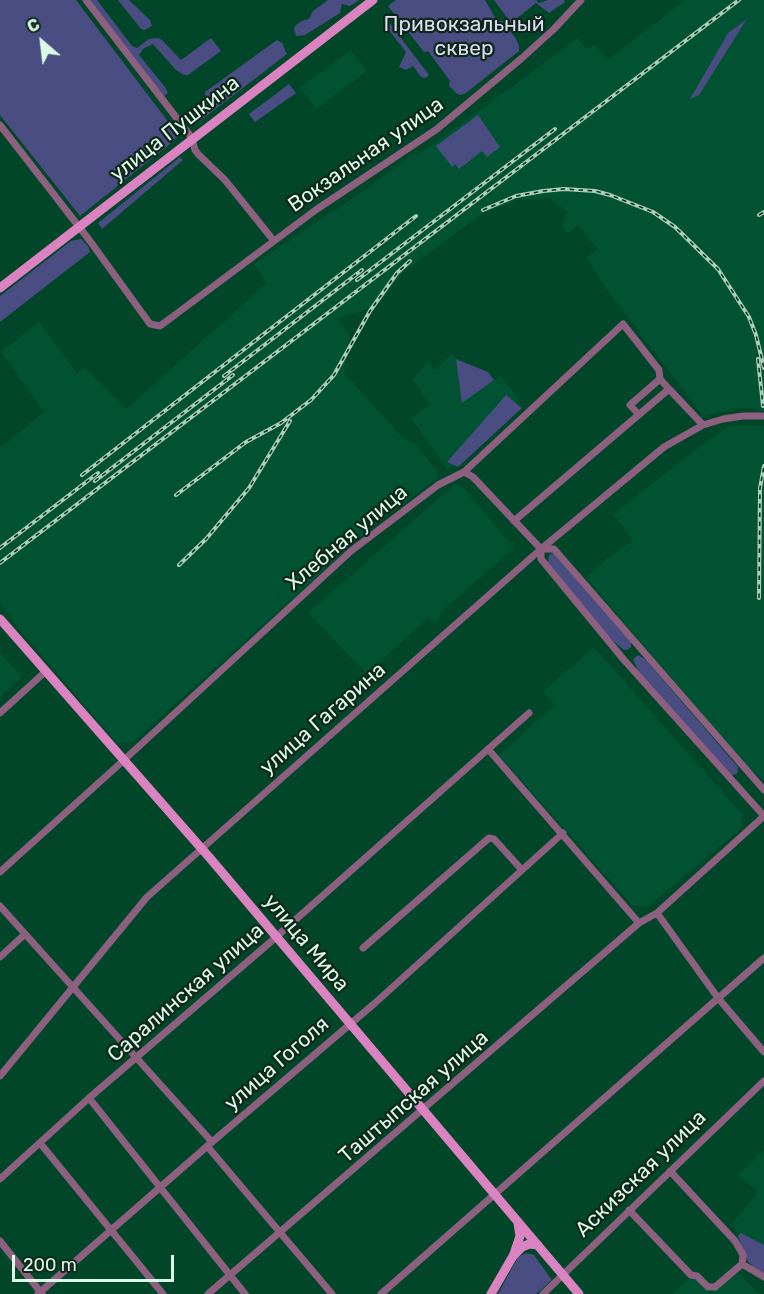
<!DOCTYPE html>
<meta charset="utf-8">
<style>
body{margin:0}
#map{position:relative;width:764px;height:1294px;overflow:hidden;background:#02462a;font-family:Rubik,sans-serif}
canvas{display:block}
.north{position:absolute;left:12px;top:12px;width:60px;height:60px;-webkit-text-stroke:4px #0e271a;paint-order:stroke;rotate:332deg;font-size:16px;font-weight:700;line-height:24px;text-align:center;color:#dcfae8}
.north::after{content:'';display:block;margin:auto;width:21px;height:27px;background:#dcfae8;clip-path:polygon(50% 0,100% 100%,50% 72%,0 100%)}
.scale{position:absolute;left:12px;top:1255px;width:162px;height:27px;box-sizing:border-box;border:3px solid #dcfae8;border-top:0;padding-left:8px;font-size:18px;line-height:21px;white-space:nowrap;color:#dcfae8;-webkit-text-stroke:4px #0e271a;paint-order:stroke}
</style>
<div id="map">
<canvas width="764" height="1294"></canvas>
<div class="north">С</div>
<div class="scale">200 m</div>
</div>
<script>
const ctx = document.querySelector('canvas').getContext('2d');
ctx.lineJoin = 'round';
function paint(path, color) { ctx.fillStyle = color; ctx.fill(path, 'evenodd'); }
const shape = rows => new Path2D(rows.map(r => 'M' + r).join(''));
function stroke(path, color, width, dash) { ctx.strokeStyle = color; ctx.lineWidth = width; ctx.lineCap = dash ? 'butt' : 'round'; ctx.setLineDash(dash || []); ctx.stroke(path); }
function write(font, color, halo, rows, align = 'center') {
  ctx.font = font + ' Rubik,sans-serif'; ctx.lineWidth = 4.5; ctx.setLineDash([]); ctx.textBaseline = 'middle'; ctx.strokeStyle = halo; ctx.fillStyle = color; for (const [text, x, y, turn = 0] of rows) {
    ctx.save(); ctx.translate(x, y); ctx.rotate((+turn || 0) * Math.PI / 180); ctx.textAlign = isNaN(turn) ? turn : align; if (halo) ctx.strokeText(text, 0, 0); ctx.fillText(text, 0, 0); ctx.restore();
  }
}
paint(shape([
 [685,0,764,0,764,411,758,411,757,407,734,409,703,416,605,287,587,257,597,249,578,225,568,233,562,227,567,212,549,198,517,200,482,214,402,273,377,306,337,319,350,335,344,373,404,439,416,444,437,472,438,478,373,526,131,743,117,743,20,630,0,603,0,448,44,412,1,352,39,322,77,373,85,368,126,409,267,283,254,264,365,190,414,153,417,156,578,38,586,48,596,45,608,60],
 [351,50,367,71,316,109,300,88],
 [452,354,480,388,501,376,520,401,448,470,411,418,430,405,413,380,428,361,435,370],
 [728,426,762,426,764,428,764,781,745,764,586,578,605,560,633,540,613,514,691,453],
 [455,484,461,485,514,548,442,611,437,622,430,621,429,617,367,674,308,613],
 [594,647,742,814,741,828,648,907,633,906,499,755,555,705,543,692],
 [0,653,22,677,0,697],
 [764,1150,764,1267,741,1244,732,1223,756,1196,757,1191,738,1175],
 [738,1273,760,1294,672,1294,689,1278,695,1278,710,1293]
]), '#005232');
paint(shape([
 [0,0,76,0,179,136,170,143,170,144,80,216,0,115],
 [90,0,97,0,132,46,137,48,149,39,158,38,162,40,181,60,211,38,221,51,188,75,184,75,175,69,153,44,143,49,139,55,165,87,168,93,164,96],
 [118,0,129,0,150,20,152,26,145,30,141,29],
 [328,0,359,0,350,6,342,4,340,13,305,35,296,36,294,28,296,25,302,21,309,19,313,11],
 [396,0,485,0,497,21,503,21,516,39,519,46,519,51,466,93,460,95,456,93,449,86,450,81,428,51,424,52,388,6],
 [494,0,536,0,539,3,548,0,564,0,565,2,549,13,536,3,511,23],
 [747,19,699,95,690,99,728,33],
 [388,21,429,75,426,78,421,77,413,66,406,70,399,67,406,52,385,25,385,22],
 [277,40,282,43,287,54,200,121,194,123,188,120,188,114,206,100,205,92],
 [289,84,296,93,255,122,249,114],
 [478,115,500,147,487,157,482,151,459,169,455,164,452,167,436,146],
 [180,157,183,160,102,229,98,223],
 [81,239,88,246,90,252,0,322,0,296,71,241],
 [456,359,488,372,494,380,462,403],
 [506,395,522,408,458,467,447,462],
 [553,553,631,642,631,647,627,650,624,650,604,633,548,562,549,555],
 [638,655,645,659,738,767,737,774,730,775,639,673,633,659],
 [741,1233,764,1245,764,1273,755,1269,745,1258,738,1236],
 [526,1253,534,1255,552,1280,536,1294,498,1294,518,1257]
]), '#494d82');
stroke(shape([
 [86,0,192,138,195,150,199,155,225,180,274,241],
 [0,125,90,241,150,324,160,326,317,209,437,129,522,58,554,29,581,0],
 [639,415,630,405,660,379],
 [464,472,473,477,541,549,554,549,764,790],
 [514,521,669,389],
 [541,549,541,559,624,660,764,816],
 [0,713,45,672],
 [488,749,639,923],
 [0,872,124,760,351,551,438,485,464,472,623,324,659,370,660,379,669,389,703,425],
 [0,906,212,1142],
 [657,913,718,998,764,1052],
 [363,948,489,838,494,839,522,870],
 [0,957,24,935],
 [0,1076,147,897,541,549,664,447,703,425,723,419,743,416,764,416],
 [89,1098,245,1294],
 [40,1143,163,1294],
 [207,1146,332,1294],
 [670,1171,735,1241,743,1255,742,1264,764,1277],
 [0,1179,89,1098,267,945,529,713],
 [629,1210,691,1275,697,1276,708,1287,715,1287,742,1264],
 [0,1241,42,1294],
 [38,1294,212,1142,375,1003,563,833],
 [208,1294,639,923,657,913,764,816],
 [381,1294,764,958],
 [543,1294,764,1081]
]), '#8c607e', 7);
stroke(shape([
 [0,288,373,0],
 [0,619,209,857,579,1294],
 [514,1254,520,1236,518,1223],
 [491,1294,513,1256,522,1247,529,1244,538,1245]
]), '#db83c0', 9);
const rail = shape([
 [483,210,516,196,543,191,564,189,595,191,610,195,653,212,675,227,718,269,749,317,756,335,764,368],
 [759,215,764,212],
 [357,280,555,129],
 [758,359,763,406],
 [224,376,362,270],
 [82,475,416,216],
 [95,481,233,375],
 [176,495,246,442,281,423,311,400,334,375,370,311,397,273,410,261],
 [0,548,98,473],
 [0,563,739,0],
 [179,565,206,539,249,488,290,421],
 [759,598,760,488,764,466]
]);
stroke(rail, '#a8cfbb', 4);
stroke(rail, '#0e271a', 1.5, [4.5]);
write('21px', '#dcdff1', '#0e271a', [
 ["Привокзальный",464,25],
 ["сквер",464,49]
]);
write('21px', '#dcfae8', '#0e271a', [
 ["улица Пушкина",175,129,-38],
 ["Вокзальная улица",366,155,-35],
 ["Хлебная улица",347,538,-40],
 ["улица Гагарина",323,719,-41],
 ["улица Мира",306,943,50],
 ["Саралинская улица",186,993,-41],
 ["улица Гоголя",277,1064,-41],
 ["Таштыпская улица",414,1097,-41],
 ["Аскизская улица",641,1174,-44]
]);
</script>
